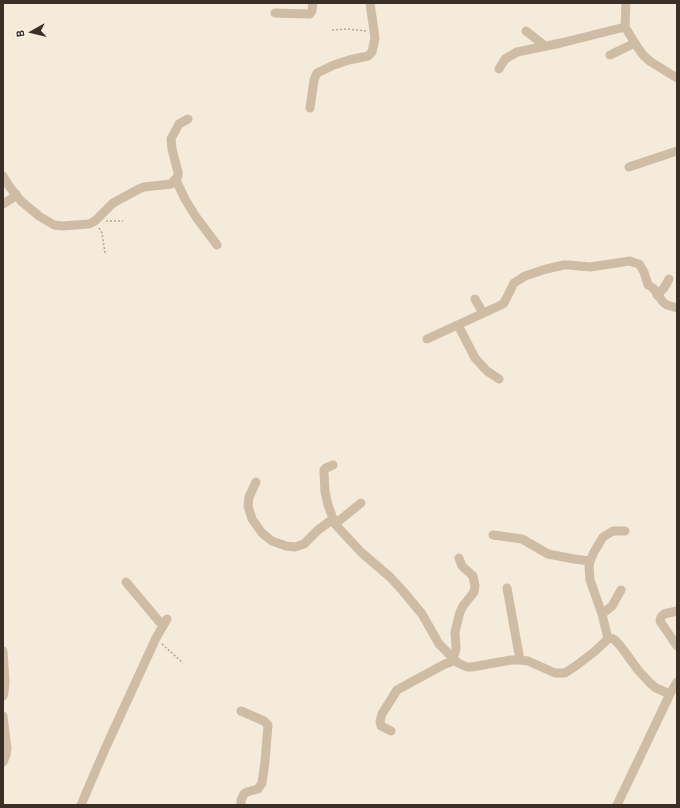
<!DOCTYPE html>
<style>
body{margin:0}
#map{position:relative;width:680px;height:808px;overflow:hidden;background:#f5ebdb;font-family:"Archivo Narrow",sans-serif}
canvas{display:block}
.frame{position:absolute;inset:0;border:4px solid #392f27;pointer-events:none}
.north{position:absolute;left:12px;top:12px;width:40px;height:40px;-webkit-text-stroke:3px #fcf5e8;paint-order:stroke;rotate:262deg;font-size:11px;font-weight:700;line-height:16px;text-align:center;color:#392f27}
.north::after{content:'';display:block;margin:auto;width:14px;height:18px;background:#392f27;clip-path:polygon(50% 0,100% 100%,50% 72%,0 100%)}
</style>
<div id="map">
<canvas width="680" height="808"></canvas>
<div class="frame"></div>
<div class="north">B</div>
</div>
<script>
const ctx = document.querySelector('canvas').getContext('2d');
ctx.lineJoin = 'round';
const shape = rows => new Path2D(rows.map(r => 'M' + r).join(''));
function stroke(path, color, width, dash) { ctx.strokeStyle = color; ctx.lineWidth = width; ctx.lineCap = dash ? 'butt' : 'round'; ctx.setLineDash(dash || []); ctx.stroke(path); }
stroke(shape([
 [332,30,347,29,366,31],
 [106,221,123,221],
 [99,228,102,233,105,253],
 [162,644,183,663]
]), '#baa68f', 1.5, [2, 2]);
stroke(shape([
 [626,3,625,27,638,48,644,56,651,62,677,78],
 [275,13,308,14,310,14,312,11,313,3],
 [526,31,545,46],
 [610,55,635,43],
 [499,69,505,59,517,52,561,43,625,27],
 [310,108,314,80,317,73,334,65,349,60,368,56,372,52,375,38,370,3],
 [629,167,677,151],
 [3,176,9,186,21,201,39,216,54,225,62,226,89,224,95,221,113,203,139,189,144,187,171,184,173,182,178,176,178,172,172,149,171,139,179,124,188,119],
 [176,180,185,199,196,217,217,245],
 [3,204,11,199,16,194],
 [657,295,664,288,669,279],
 [475,299,483,313],
 [458,325,475,358,487,371,499,379],
 [427,339,501,305,504,303,514,283,525,276,546,269,564,265,569,265,590,267,630,261,635,263,639,264,641,267,644,272,648,285,653,288,663,302,667,305,677,308],
 [333,465,326,468,324,470,324,473,325,492,328,505,335,524,346,536,362,553,390,577,402,590,422,614,439,644,458,663,467,667,472,667,511,660,520,660,528,661,555,673,565,673,577,665,594,652,608,639,611,638,615,640,622,648,638,670,650,683,656,688,670,694],
 [256,482,249,497,248,506,252,519,262,533,272,541,286,546,295,547,304,544,318,530,333,519],
 [335,524,361,503],
 [493,535,522,539,548,554,574,559,590,561],
 [126,582,163,626],
 [507,588,520,660],
 [677,611,664,614,661,617,660,621,677,646],
 [602,614,612,606,621,590],
 [608,639,602,614,590,580,589,567,590,561,594,552,603,537,613,531,625,531],
 [3,651,5,682,4,693,3,696],
 [452,658,455,653,456,648,455,632,460,612,463,606,474,592,475,586,473,576,462,566,459,558],
 [3,716,6,741,7,749,6,755,3,762],
 [391,731,381,726,380,721,382,714,397,690,443,665,455,660],
 [81,805,105,749,156,638,167,619],
 [241,805,241,800,244,794,247,792,258,789,262,783,265,762,268,725,264,721,241,711],
 [617,805,670,694,677,682]
]), '#cebca5', 9);
</script>
